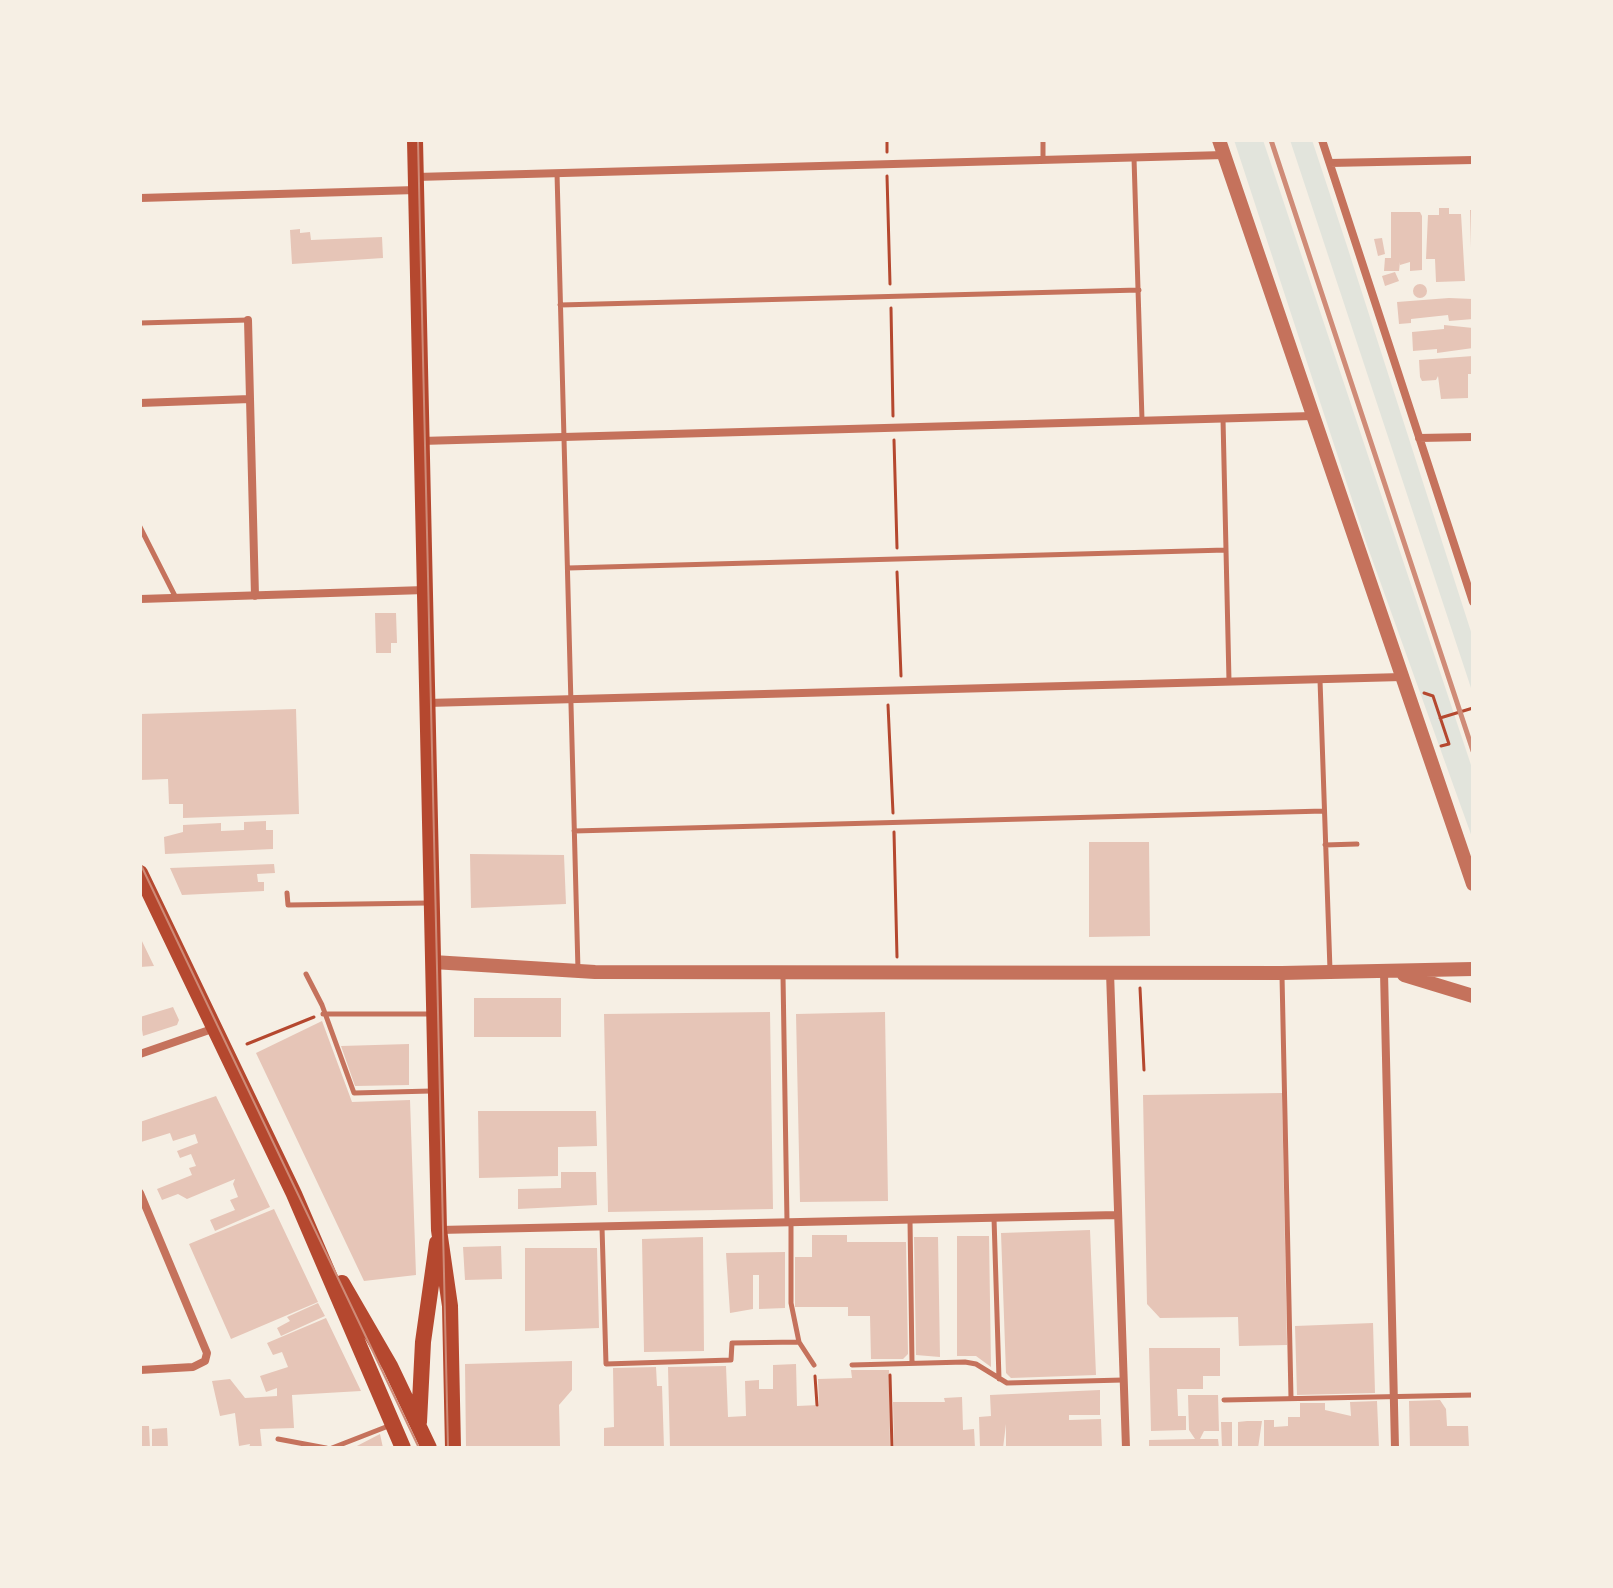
<!DOCTYPE html>
<style>
body{margin:0}
#map{position:relative;width:1613px;height:1588px;overflow:hidden;background:#f6efe4;font-family:Bitter,serif}
canvas{display:block}
.frame{position:absolute;inset:0;border:142px solid #f6efe4;pointer-events:none}
</style>
<div id="map">
<canvas width="1613" height="1588"></canvas>
<div class="frame"></div>
</div>
<script>
const ctx = document.querySelector('canvas').getContext('2d');
ctx.lineJoin = 'round';
function paint(path, color) { ctx.fillStyle = color; ctx.fill(path, 'evenodd'); }
const shape = rows => new Path2D(rows.map(r => 'M' + r).join(''));
function stroke(path, color, width, dash) { ctx.strokeStyle = color; ctx.lineWidth = width; ctx.lineCap = dash ? 'butt' : 'round'; ctx.setLineDash(dash || []); ctx.stroke(path); }
paint(shape([
 [1234,140,1263,140,1473,771,1473,840,1367,545],
 [1290,140,1312,140,1347,246,1473,638,1473,694]
]), '#e2e4dc');
paint(shape([
 [1439,208,1449,208,1449,214,1461,214,1465,281,1436,282,1435,259,1426,259,1428,215,1439,215],
 [1470,210,1473,210,1473,247,1471,248],
 [1391,212,1420,212,1422,216,1422,270,1410,271,1410,262,1400,265,1400,262,1399,271,1384,271,1385,258,1391,258],
 [300,229,300,233,310,232,311,240,382,237,383,258,292,264,290,230],
 [1382,238,1385,254,1378,256,1374,239],
 [1395,272,1399,281,1385,286,1382,276],
 '1413 291a7 7 0 1 1 14 0a7 7 0 1 1-14 0Z',
 [1449,298,1473,299,1473,319,1449,321,1448,315,1411,319,1411,323,1399,324,1397,302],
 [1444,325,1473,328,1473,348,1437,353,1437,349,1413,351,1412,332,1444,329],
 [1473,356,1473,374,1468,374,1468,398,1441,399,1438,376,1436,380,1422,381,1420,377,1419,360],
 [375,613,396,613,397,643,391,643,391,653,376,653],
 [296,709,299,814,183,818,183,804,169,804,168,779,140,780,140,714],
 [266,821,266,830,273,830,273,849,165,854,164,837,183,832,183,825,221,823,221,831,244,830,244,822],
 [1089,842,1149,842,1150,936,1089,937],
 [470,854,564,855,566,904,471,908],
 [274,864,275,873,257,874,258,882,264,882,264,891,182,895,170,868],
 [140,937,154,966,140,967],
 [474,998,561,998,561,1037,474,1037],
 [173,1007,179,1020,177,1025,143,1036,140,1017],
 [770,1012,773,1209,608,1212,604,1014],
 [885,1012,888,1201,800,1202,796,1014],
 [322,1021,352,1102,410,1100,416,1275,364,1281,256,1053],
 [409,1044,409,1085,355,1086,341,1046],
 [1282,1093,1287,1345,1239,1346,1238,1317,1160,1318,1147,1304,1143,1095],
 [216,1096,270,1207,215,1231,210,1220,235,1210,230,1200,238,1197,233,1184,235,1179,187,1199,178,1194,162,1200,157,1189,192,1175,189,1168,196,1166,191,1154,180,1158,177,1151,198,1143,195,1134,173,1141,170,1133,141,1142,140,1122],
 [478,1111,596,1111,597,1146,558,1147,558,1176,479,1178],
 [561,1172,596,1172,597,1205,518,1209,518,1189,561,1188],
 [274,1209,318,1302,231,1339,189,1244],
 [1090,1230,1096,1375,1011,1378,1006,1373,1001,1233],
 [812,1235,847,1235,847,1242,906,1242,908,1354,903,1359,871,1359,870,1316,848,1316,848,1307,795,1307,795,1257,812,1257],
 [957,1236,989,1236,991,1367,976,1356,957,1356],
 [703,1237,704,1351,644,1352,642,1239],
 [914,1237,938,1237,940,1357,916,1355],
 [501,1246,502,1279,465,1280,463,1247],
 [525,1248,597,1248,599,1328,525,1331],
 [785,1252,785,1308,759,1309,759,1275,753,1275,753,1309,730,1313,726,1253],
 [318,1303,325,1316,281,1336,277,1328,290,1321,287,1317],
 [326,1318,361,1391,292,1395,294,1428,260,1429,262,1448,249,1448,250,1444,239,1446,235,1413,220,1416,212,1381,230,1379,245,1398,277,1396,277,1388,266,1392,260,1376,288,1367,282,1352,273,1355,267,1343],
 [1373,1323,1375,1393,1297,1395,1295,1326],
 [1149,1348,1220,1348,1220,1376,1203,1376,1203,1389,1177,1389,1178,1416,1186,1416,1186,1430,1151,1431],
 [572,1361,572,1390,559,1405,560,1446,466,1448,465,1364],
 [796,1364,797,1406,819,1405,818,1379,852,1378,851,1370,889,1370,890,1448,670,1448,668,1367,726,1366,728,1417,746,1416,745,1381,759,1380,759,1389,773,1389,773,1365],
 [656,1367,657,1386,662,1386,664,1448,604,1448,604,1428,614,1427,613,1368],
 [1100,1390,1100,1415,1069,1415,1069,1420,1101,1419,1102,1448,1006,1448,1006,1424,1003,1448,980,1448,979,1417,991,1416,990,1395],
 [1188,1395,1218,1395,1219,1431,1204,1431,1200,1439,1218,1439,1219,1448,1149,1448,1149,1440,1195,1439,1189,1430],
 [962,1397,963,1430,974,1429,975,1448,894,1448,893,1402,945,1402,944,1398],
 [1440,1400,1446,1409,1447,1426,1468,1426,1469,1448,1410,1448,1409,1401],
 [1377,1401,1379,1448,1264,1448,1264,1420,1274,1420,1274,1427,1288,1426,1288,1417,1300,1417,1300,1403,1325,1403,1325,1410,1351,1416,1350,1402],
 [1247,1421,1262,1421,1258,1448,1238,1448,1238,1422],
 [1221,1422,1232,1422,1232,1448,1222,1448],
 [140,1426,149,1426,150,1448,140,1448],
 [167,1428,168,1448,152,1448,152,1429],
 [380,1434,383,1448,353,1448]
]), '#e6c5b7');
stroke(shape([
 [887,140,887,152],
 [887,176,890,284],
 [891,308,893,416],
 [894,440,897,548],
 [897,572,901,676],
 [1424,693,1433,696,1449,744,1441,746],
 [888,705,893,813],
 [1440,718,1473,708],
 [894,832,897,957],
 [1140,988,1144,1070],
 [247,1044,314,1017],
 [890,1375,892,1448],
 [815,1376,817,1405]
]), '#b5482f', 3);
stroke(shape([
 [1043,140,1043,159],
 [1134,158,1142,420],
 [557,173,578,970],
 [560,305,1139,290],
 [140,323,248,320],
 [1223,419,1229,681],
 [140,527,176,598],
 [568,568,1226,550],
 [1320,680,1330,970],
 [574,831,1324,811],
 [1325,845,1357,844],
 [287,893,288,905,428,903],
 [306,974,322,1005,354,1093,431,1091],
 [783,976,787,1222],
 [1282,976,1291,1398],
 [323,1014,430,1014],
 [994,1218,999,1379],
 [910,1220,912,1363],
 [791,1223,791,1303,799,1342,814,1365],
 [602,1227,606,1364,731,1360,732,1343,799,1342],
 [852,1365,965,1362,976,1364,1007,1383,1123,1380],
 [1224,1400,1473,1395],
 [278,1439,326,1448],
 [332,1448,391,1425]
]), '#c5725c', 5);
stroke(shape([
 [1322,140,1473,602],
 [1330,163,1473,160],
 [416,177,1224,155],
 [140,198,416,190],
 [248,320,255,596],
 [140,403,250,399],
 [1419,438,1473,437],
 [421,441,1312,416],
 [140,599,425,590],
 [427,703,1402,677],
 [1110,972,1126,1448],
 [1384,972,1395,1448],
 [140,1054,215,1028],
 [140,1193,207,1353,205,1361,193,1367,140,1370],
 [439,1230,1117,1215]
]), '#c5725c', 8);
stroke(shape([
 [1219,140,1473,884],
 [433,962,595,972,1282,973,1473,969],
 [1404,975,1473,996]
]), '#c5725c', 14);
stroke(shape([
 [415,140,439,1230,450,1306,453,1448],
 [140,873,294,1194,403,1448],
 [342,1283,390,1366,429,1448],
 [419,1422,423,1342,437,1243]
]), '#b5482f', 16);
stroke(shape([
 [418,140,448,1448],
 [140,863,419,1448]
]), '#cf8b77', 2);
stroke(shape([
 [1271,140,1473,751]
]), '#cf8b77', 5);
</script>
